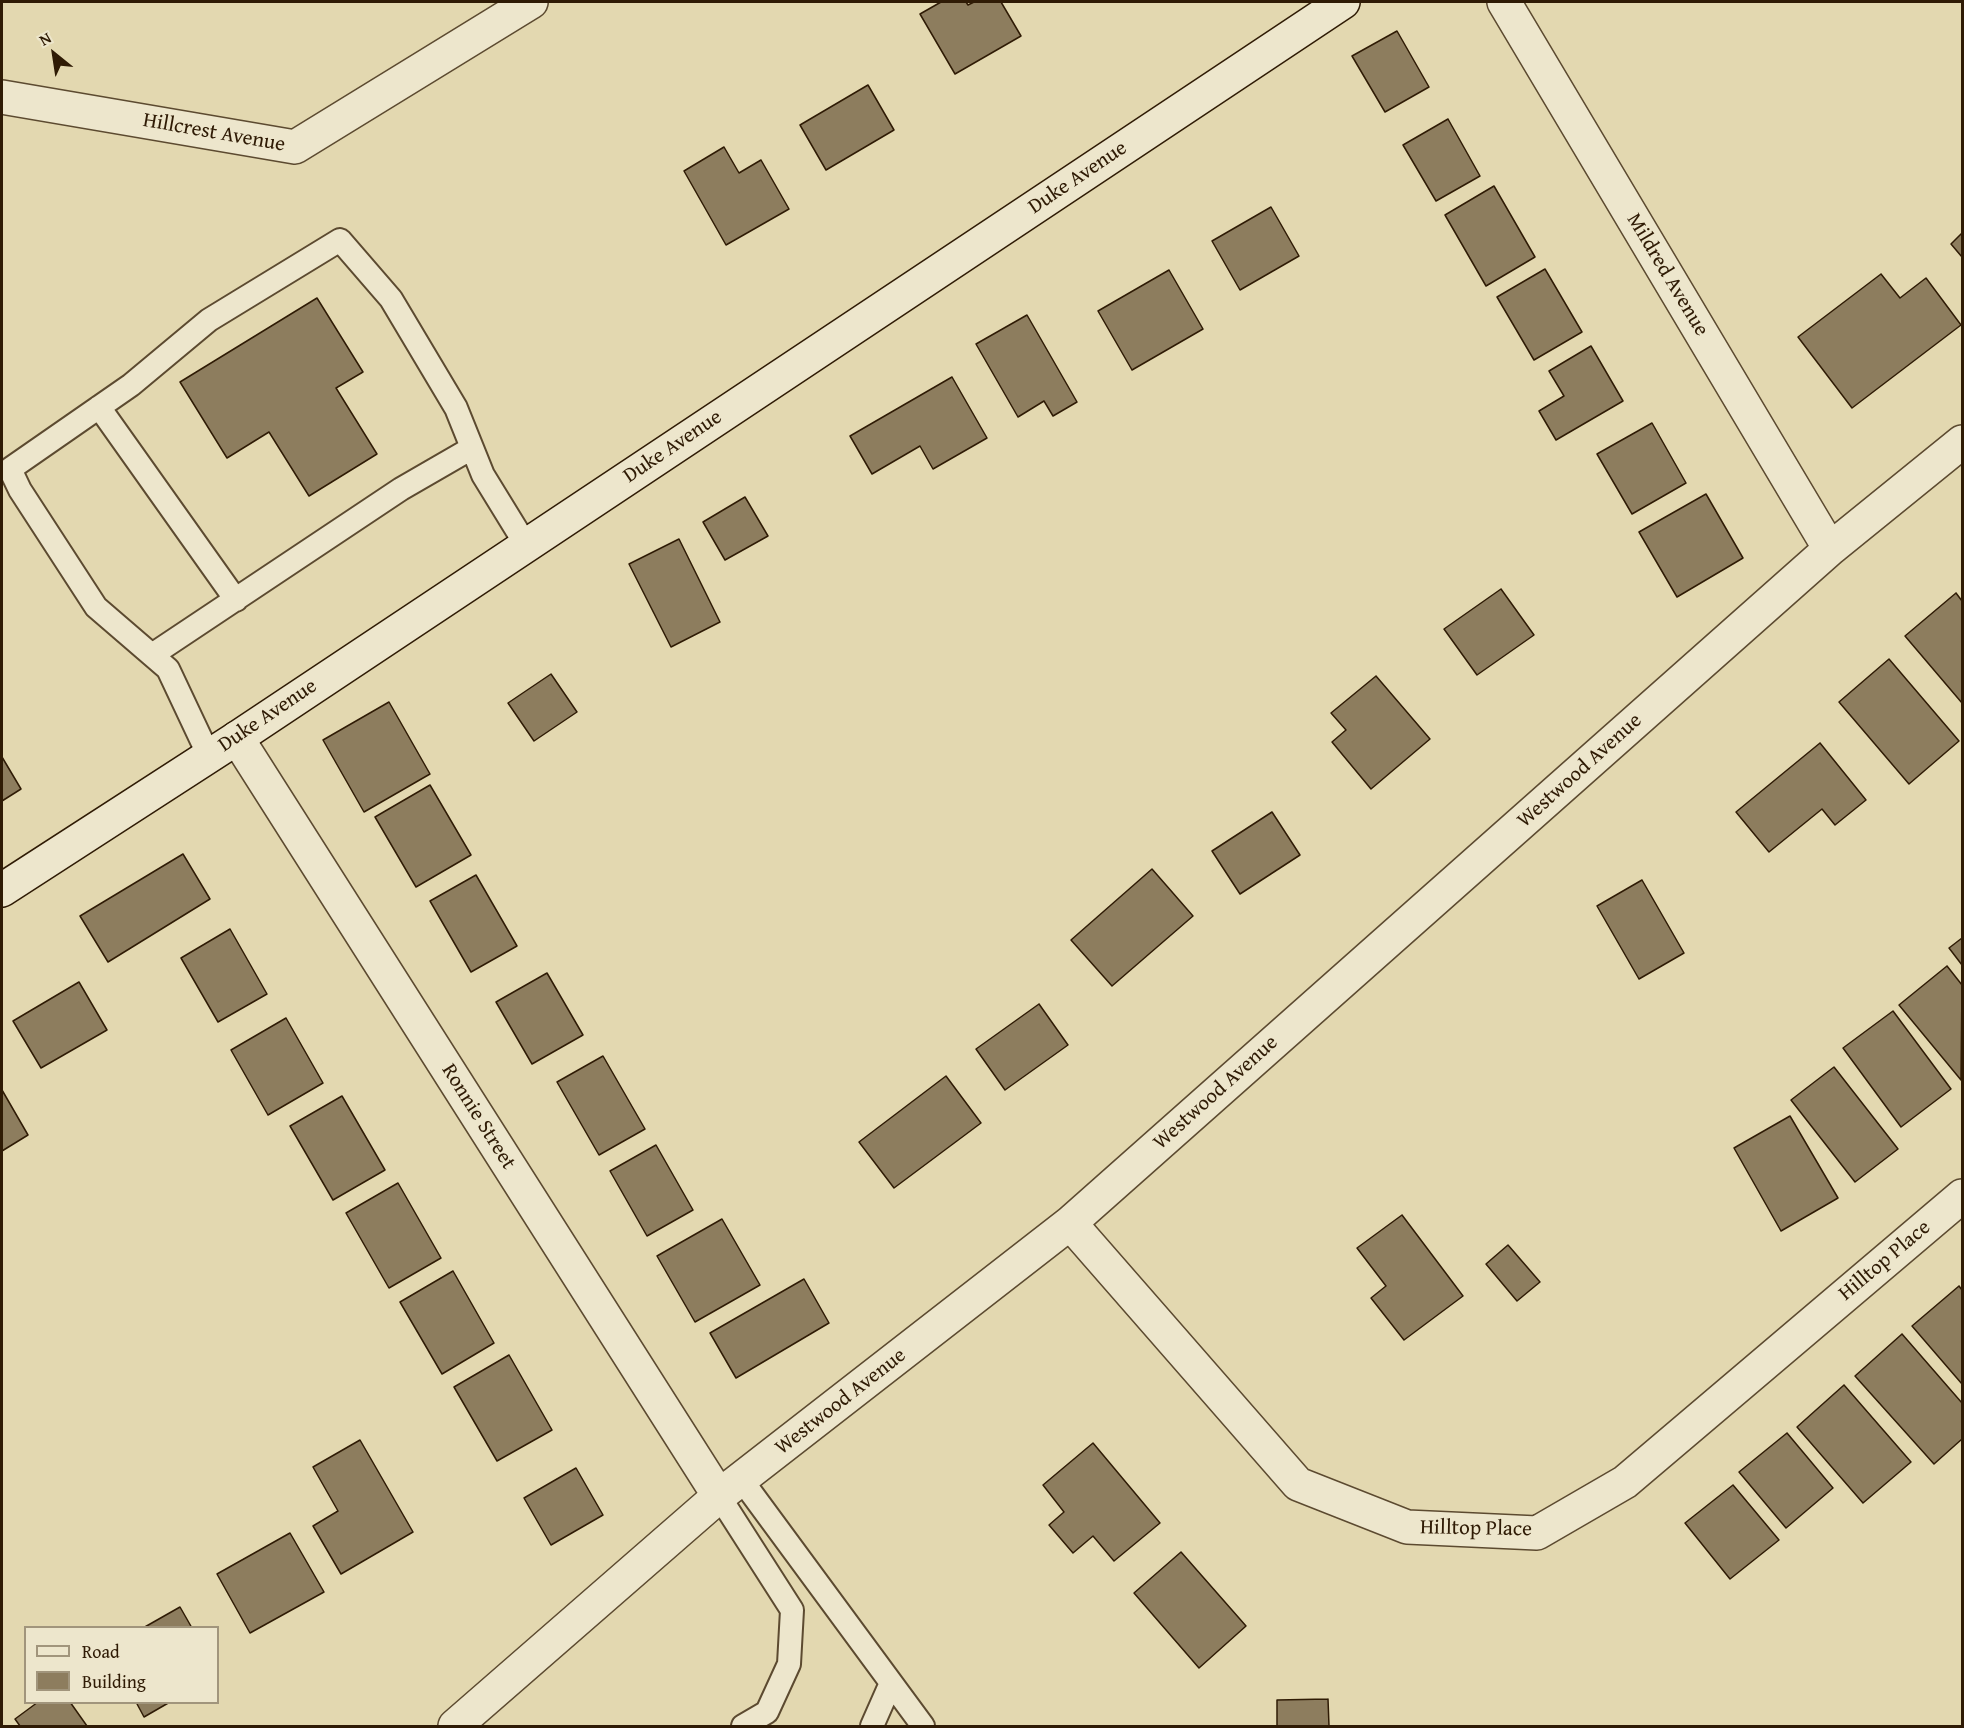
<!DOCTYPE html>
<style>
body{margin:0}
#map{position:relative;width:1964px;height:1728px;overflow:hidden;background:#e3d8b0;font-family:"Gentium Book Plus",serif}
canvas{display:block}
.frame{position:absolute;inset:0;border:3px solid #2f1b05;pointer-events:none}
.legend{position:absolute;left:24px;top:1626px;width:195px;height:78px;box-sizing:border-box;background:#ede6cc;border:2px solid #a1957c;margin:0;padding:8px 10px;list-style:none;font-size:18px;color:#2f1b05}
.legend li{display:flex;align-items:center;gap:12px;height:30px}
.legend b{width:30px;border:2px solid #a1957c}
.north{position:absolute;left:24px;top:24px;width:60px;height:60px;-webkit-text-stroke:4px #ede6cc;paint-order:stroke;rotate:330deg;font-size:16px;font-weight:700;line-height:24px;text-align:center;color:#2f1b05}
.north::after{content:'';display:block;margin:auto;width:21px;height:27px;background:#2f1b05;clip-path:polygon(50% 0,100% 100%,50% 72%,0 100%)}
</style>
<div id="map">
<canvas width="1964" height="1728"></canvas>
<div class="frame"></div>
<ul class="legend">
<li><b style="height:8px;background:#ede6cc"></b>Road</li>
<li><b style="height:16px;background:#8d7d5e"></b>Building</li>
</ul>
<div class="north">N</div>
</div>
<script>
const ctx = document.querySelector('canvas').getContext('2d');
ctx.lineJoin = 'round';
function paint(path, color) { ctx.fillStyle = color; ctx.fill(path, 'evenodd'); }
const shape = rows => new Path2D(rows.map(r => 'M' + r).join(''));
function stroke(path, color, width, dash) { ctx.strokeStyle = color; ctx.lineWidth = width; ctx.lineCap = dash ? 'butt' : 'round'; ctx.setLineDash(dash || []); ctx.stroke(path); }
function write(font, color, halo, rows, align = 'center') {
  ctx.font = font + ' "Gentium Book Plus",serif'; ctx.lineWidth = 5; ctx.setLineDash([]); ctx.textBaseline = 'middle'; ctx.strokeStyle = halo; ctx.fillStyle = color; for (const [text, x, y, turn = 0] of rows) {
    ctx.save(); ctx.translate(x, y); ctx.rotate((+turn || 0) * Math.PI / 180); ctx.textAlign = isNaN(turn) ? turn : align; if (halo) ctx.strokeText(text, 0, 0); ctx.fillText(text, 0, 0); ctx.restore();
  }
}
const building = shape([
 [941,2,966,2,968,5,974,2,1001,2,1021,36,955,74,920,14,941,2],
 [1397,31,1429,87,1385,112,1352,56,1397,31],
 [868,85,894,130,826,170,800,125,868,85],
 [1448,119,1480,176,1436,201,1403,145,1448,119],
 [724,147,739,173,761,160,789,209,726,245,684,171,724,147],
 [1494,186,1535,257,1486,286,1445,215,1494,186],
 [1271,207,1299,256,1240,290,1212,241,1271,207],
 [1962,233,1962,257,1951,244,1962,233],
 [1545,269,1582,332,1534,360,1497,297,1545,269],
 [1169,270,1203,329,1132,370,1098,311,1169,270],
 [1881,274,1900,298,1926,278,1961,325,1852,408,1798,337,1881,274],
 [317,298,363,372,336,388,377,454,309,496,269,432,227,458,180,382,317,298],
 [1027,315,1077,402,1053,416,1044,401,1018,417,976,344,1027,315],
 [1591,346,1623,401,1556,440,1539,411,1564,396,1549,371,1591,346],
 [952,377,987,438,933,469,920,446,872,474,850,436,952,377],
 [1652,423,1686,483,1632,514,1597,454,1652,423],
 [1706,494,1743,558,1677,597,1639,532,1706,494],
 [745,497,768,536,725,560,703,522,745,497],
 [679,539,720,622,671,647,629,564,679,539],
 [1501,589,1534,635,1477,675,1444,629,1501,589],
 [1956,593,1962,601,1962,703,1905,636,1956,593],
 [1889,659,1959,741,1909,784,1839,702,1889,659],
 [551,674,577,712,534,741,508,703,551,674],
 [1376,676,1430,739,1371,789,1332,742,1346,730,1331,713,1376,676],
 [389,702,430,774,364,812,323,740,389,702],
 [1820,743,1866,800,1835,825,1822,809,1769,852,1736,812,1820,743],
 [2,757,21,789,2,801,2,757],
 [430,785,471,855,416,887,375,817,430,785],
 [1272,812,1300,855,1240,894,1212,851,1272,812],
 [183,854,210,899,108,962,80,916,183,854],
 [1152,869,1193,916,1112,986,1071,940,1152,869],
 [476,875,517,946,471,972,430,901,476,875],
 [1642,880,1684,953,1639,979,1597,906,1642,880],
 [230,929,267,994,218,1022,181,958,230,929],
 [1962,938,1962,965,1949,948,1962,938],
 [1947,966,1962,985,1961,1080,1899,1005,1947,966],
 [547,973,583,1035,532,1064,496,1002,547,973],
 [79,982,107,1030,41,1068,13,1021,79,982],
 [1039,1004,1068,1045,1005,1090,976,1049,1039,1004],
 [1893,1011,1951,1089,1901,1127,1843,1048,1893,1011],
 [286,1018,323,1083,268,1115,231,1050,286,1018],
 [603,1056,645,1129,599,1155,557,1082,603,1056],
 [1834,1067,1898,1149,1855,1182,1791,1100,1834,1067],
 [946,1076,981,1123,894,1188,859,1142,946,1076],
 [2,1090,28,1135,2,1151,2,1090],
 [342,1096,385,1170,333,1200,290,1126,342,1096],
 [1790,1116,1838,1198,1781,1231,1734,1148,1790,1116],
 [656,1145,693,1210,647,1236,610,1171,656,1145],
 [398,1183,441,1258,389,1288,346,1213,398,1183],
 [1402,1215,1463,1296,1404,1340,1371,1298,1386,1286,1357,1248,1402,1215],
 [722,1219,760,1285,695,1322,657,1256,722,1219],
 [1508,1245,1540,1282,1517,1301,1486,1264,1508,1245],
 [453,1271,494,1343,442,1374,400,1302,453,1271],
 [804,1279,829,1323,736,1378,710,1333,804,1279],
 [1959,1286,1962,1290,1962,1384,1912,1326,1959,1286],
 [1902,1334,1962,1403,1962,1439,1934,1464,1855,1376,1902,1334],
 [509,1355,552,1430,497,1461,454,1387,509,1355],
 [1844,1385,1911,1462,1863,1503,1797,1427,1844,1385],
 [1787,1433,1833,1488,1786,1528,1739,1472,1787,1433],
 [360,1440,413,1532,341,1574,313,1526,338,1511,313,1467,360,1440],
 [1093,1443,1160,1523,1114,1561,1093,1536,1073,1553,1049,1525,1064,1512,1043,1485,1093,1443],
 [576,1468,603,1515,551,1545,524,1498,576,1468],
 [1733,1485,1779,1540,1730,1579,1685,1523,1733,1485],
 [290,1533,324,1592,250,1633,217,1574,290,1533],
 [1181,1552,1246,1626,1199,1668,1134,1593,1181,1552],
 [180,1607,192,1628,143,1628,180,1607],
 [1328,1699,1329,1726,1277,1726,1277,1700,1328,1699],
 [38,1702,70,1702,87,1726,20,1726,15,1719,38,1702],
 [136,1702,170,1702,144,1717,136,1702]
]);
paint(building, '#8d7d5e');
stroke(building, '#2f1b05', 1.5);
const lane = shape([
 [99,407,236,600],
 [152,655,401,489,472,448],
 [209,756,168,669,96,607,20,490,10,469,131,385,209,320,340,240,391,299,456,408,483,475,526,545],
 [741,1479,923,1726],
 [719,1496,792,1610,789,1664,767,1712,743,1726],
 [872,1726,891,1683]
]);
const street = shape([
 [1504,2,1830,549],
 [2,97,295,147,531,2],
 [237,738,719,1496],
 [1070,1223,1298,1484,1407,1527,1537,1533,1625,1482,1962,1196],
 [455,1726,719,1496,1070,1223,1830,549,1962,442]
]);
const secondary = shape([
 [2,890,237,738,1343,2]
]);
stroke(lane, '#5c4a30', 26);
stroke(street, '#5c4a30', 36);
stroke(secondary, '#2f1b05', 36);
stroke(lane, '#ede6cc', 22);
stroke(street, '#ede6cc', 33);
stroke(secondary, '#ede6cc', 33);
write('21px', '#2f1b05', '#ede6cc', [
 ["Hillcrest Avenue",214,133,10],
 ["Duke Avenue",1078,178,-34],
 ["Mildred Avenue",1667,275,59],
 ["Duke Avenue",673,447,-34],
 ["Duke Avenue",268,716,-34],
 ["Westwood Avenue",1580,771,-42],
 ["Westwood Avenue",1216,1093,-42],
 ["Ronnie Street",478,1117,58],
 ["Hilltop Place",1885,1261,-40],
 ["Westwood Avenue",841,1402,-38],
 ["Hilltop Place",1476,1529,1]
]);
</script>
